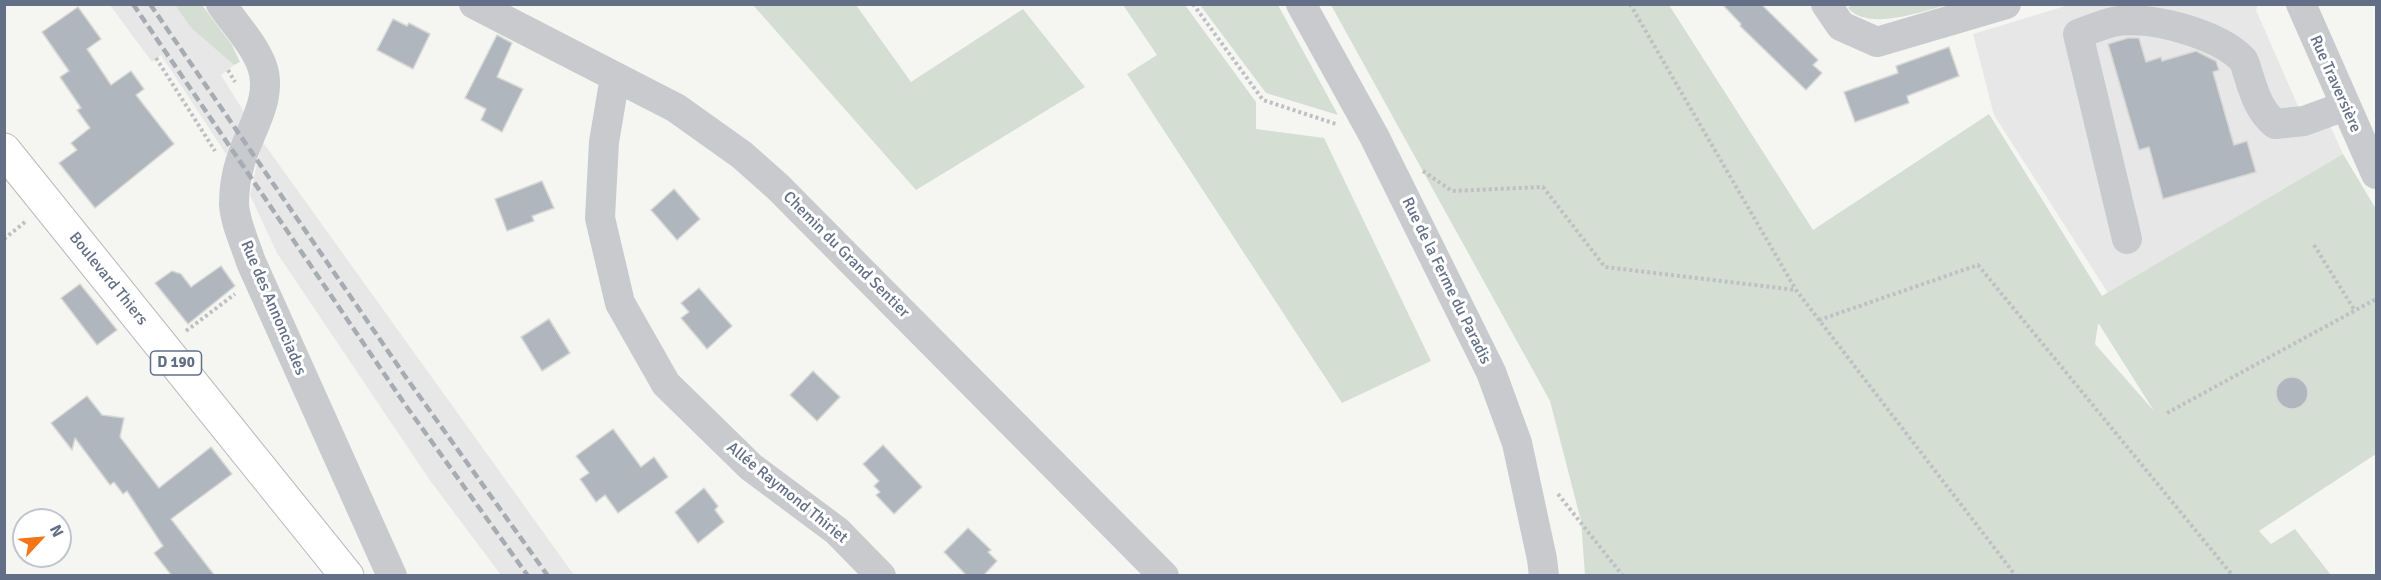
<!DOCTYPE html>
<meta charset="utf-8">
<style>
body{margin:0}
#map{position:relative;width:2381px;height:580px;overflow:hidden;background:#f5f6f2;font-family:Signika,sans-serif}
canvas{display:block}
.frame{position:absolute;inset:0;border:6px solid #626f86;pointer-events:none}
.north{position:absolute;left:12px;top:508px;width:60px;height:60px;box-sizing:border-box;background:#fff;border:2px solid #c0c5cf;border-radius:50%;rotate:64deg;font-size:16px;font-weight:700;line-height:24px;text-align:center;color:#626f86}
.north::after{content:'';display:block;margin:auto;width:21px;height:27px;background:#f27517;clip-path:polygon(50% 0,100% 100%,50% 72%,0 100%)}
</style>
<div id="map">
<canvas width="2381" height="580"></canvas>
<div class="frame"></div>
<div class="north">N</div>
</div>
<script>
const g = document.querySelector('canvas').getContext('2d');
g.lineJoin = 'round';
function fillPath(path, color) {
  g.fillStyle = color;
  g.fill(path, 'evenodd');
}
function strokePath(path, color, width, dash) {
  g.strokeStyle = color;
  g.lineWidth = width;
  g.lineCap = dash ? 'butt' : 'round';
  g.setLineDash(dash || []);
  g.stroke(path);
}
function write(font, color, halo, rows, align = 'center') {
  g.font = font + ' Signika,sans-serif';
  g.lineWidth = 6;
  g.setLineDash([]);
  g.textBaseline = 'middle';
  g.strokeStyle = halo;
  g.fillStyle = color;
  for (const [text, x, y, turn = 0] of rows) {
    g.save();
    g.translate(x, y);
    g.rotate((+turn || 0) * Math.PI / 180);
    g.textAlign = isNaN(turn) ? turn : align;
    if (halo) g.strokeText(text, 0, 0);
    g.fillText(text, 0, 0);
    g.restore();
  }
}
fillPath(new Path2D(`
 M 110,5 L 175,5 L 191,28 L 234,65 L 221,75 L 244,112 L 226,154 L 161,55 L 152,62 Z
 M 2069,5 L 2258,5 L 2256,10 L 2308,129 L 2328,121 L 2343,154 L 2108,293 L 1994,115 L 1973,34 Z
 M 262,141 L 574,575 L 501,575 L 429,479 L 277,253 L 250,195 Z`), '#e6e7e6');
fillPath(new Path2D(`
 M 1853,4 L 1948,4 L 1948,5 C 1921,11 1869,32 1848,8 Z
 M 175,5 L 202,5 L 232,45 L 240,62 L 234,65 L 191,28 Z
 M 753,5 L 856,5 L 911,82 L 1023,9 L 1085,87 L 916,190 Z
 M 1123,5 L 1185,5 L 1256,102 L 1256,129 L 1324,138 L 1431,361 L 1342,403 L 1127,74 L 1157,55 Z
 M 1200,5 L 1278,5 L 1338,115 L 1266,93 Z
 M 1331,5 L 1669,5 L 1813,230 L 1989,114 L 2102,296 L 2343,154 L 2376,209 L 2376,454 L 2259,531 L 2271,544 L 2295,529 L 2331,575 L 1585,575 L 1581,521 L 1550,401 ZM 2098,324 L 2099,324 L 2154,411 L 2095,344 Z`), '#d5ded3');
const building = new Path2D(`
 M 1722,4 L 1761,4 L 1818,60 L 1813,65 L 1822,73 L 1806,90 L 1740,26 L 1741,24 Z
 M 78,7 L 101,39 L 87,49 L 111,85 L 131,71 L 144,89 L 136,95 L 174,144 L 95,208 L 59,163 L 77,150 L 71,143 L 90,128 L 77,110 L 81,108 L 60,77 L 69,71 L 42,32 Z
 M 393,19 L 407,26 L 409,23 L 430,34 L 413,69 L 377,50 Z
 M 497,35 L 512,43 L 497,77 L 523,89 L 502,132 L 481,120 L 486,109 L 465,98 Z
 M 2128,38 L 2139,38 L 2146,62 L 2161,57 L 2162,61 L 2196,51 L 2216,61 L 2219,70 L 2213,72 L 2234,145 L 2247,141 L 2256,172 L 2163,199 L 2149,147 L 2139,150 L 2108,44 Z
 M 1949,47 L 1959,76 L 1907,96 L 1909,103 L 1855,122 L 1844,92 L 1898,73 L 1896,66 Z
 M 542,181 L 554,208 L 532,216 L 534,221 L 507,231 L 495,199 Z
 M 674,189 L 700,219 L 677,240 L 651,210 Z
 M 221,266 L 235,286 L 188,324 L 155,283 L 172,271 L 181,274 L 191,287 Z
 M 80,284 L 117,330 L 97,345 L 61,298 Z
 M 699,288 L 732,326 L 707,349 L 681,318 L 689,312 L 681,303 Z
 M 549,319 L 570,353 L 542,371 L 521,337 Z
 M 813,371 L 840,397 L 817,421 L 790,395 Z
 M2276 393a16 16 0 1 1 32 0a16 16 0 1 1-32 0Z
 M 87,396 L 102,415 L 124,418 L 120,437 L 159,488 L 211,447 L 232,474 L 171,519 L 215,576 L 172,576 L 154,553 L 163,546 L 127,491 L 123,494 L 114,482 L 110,485 L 75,438 L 72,450 L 51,423 Z
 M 613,429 L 641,467 L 654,457 L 668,477 L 618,513 L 605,495 L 596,502 L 580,479 L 589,473 L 576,456 Z
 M 883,445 L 922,487 L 894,514 L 876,495 L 880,492 L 874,486 L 879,481 L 863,464 Z
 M 704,488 L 718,506 L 715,510 L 724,522 L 698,543 L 675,512 Z
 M 968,528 L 991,550 L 988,552 L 997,561 L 983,576 L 967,576 L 944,552 Z`);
fillPath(building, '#b0b6bd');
strokePath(building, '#d7d8d5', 1.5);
const major = new Path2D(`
 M 4,150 L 347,576`);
strokePath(major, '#b8bbc0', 35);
strokePath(new Path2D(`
 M 1193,4 L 1263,100 L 1336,124
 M 1630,4 L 1796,290 L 2016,576
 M 156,58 L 215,151
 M 228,70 L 235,82
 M 1423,171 L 1452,191 L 1543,187 L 1605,267 L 1796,290
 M 4,239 L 25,222
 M 2314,245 L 2355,311
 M 1819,320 L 1978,265 L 2233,576
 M 186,331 L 235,294
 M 2167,413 L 2376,299
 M 1558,494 L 1623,576`), '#bec0c3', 4, [3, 3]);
strokePath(new Path2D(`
 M 221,4 C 234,23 254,44 262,66 C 274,99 248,132 240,163 C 236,176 234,191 234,204 C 235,223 245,243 251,262 L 392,576
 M 474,4 L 676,108 L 742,155 L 778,187 L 1164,576
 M 1301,4 L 1374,136 L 1491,372 L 1517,443 L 1542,559 L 1544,576
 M 1826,4 L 1841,26 L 1877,42 L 2006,4
 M 2301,4 L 2376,174
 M 615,77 L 604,142 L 600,218 L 620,303 L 666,384 L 751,467 L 837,531 L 881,576
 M 2127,239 L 2078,34 C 2089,30 2101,25 2113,22 C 2147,14 2219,34 2243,60 C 2246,64 2247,72 2249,77 C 2255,96 2260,111 2275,124 L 2304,121 L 2345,106`), '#c8cace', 30);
strokePath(major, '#fff', 33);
strokePath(new Path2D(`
 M 133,4 L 404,403 L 528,576
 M 150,4 L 405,376 L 548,576`), '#a7abb2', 4.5, [9, 4.5]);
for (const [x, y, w] of [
 [176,363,51]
]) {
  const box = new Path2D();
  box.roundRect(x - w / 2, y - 12, w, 24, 4.5);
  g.fillStyle = '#fff';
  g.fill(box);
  strokePath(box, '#626f86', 1.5);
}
write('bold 15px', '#626f86', null, [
 ["D 190",176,363]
]);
write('16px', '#626f86', '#fff', [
 ["Rue Traversière",2335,84,66],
 ["Chemin du Grand Sentier",846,255,45],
 ["Boulevard Thiers",108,279,51],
 ["Rue de la Ferme du Paradis",1446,281,64],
 ["Rue des Annonciades",273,308,67],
 ["Allée Raymond Thiriet",787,493,39]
]);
</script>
